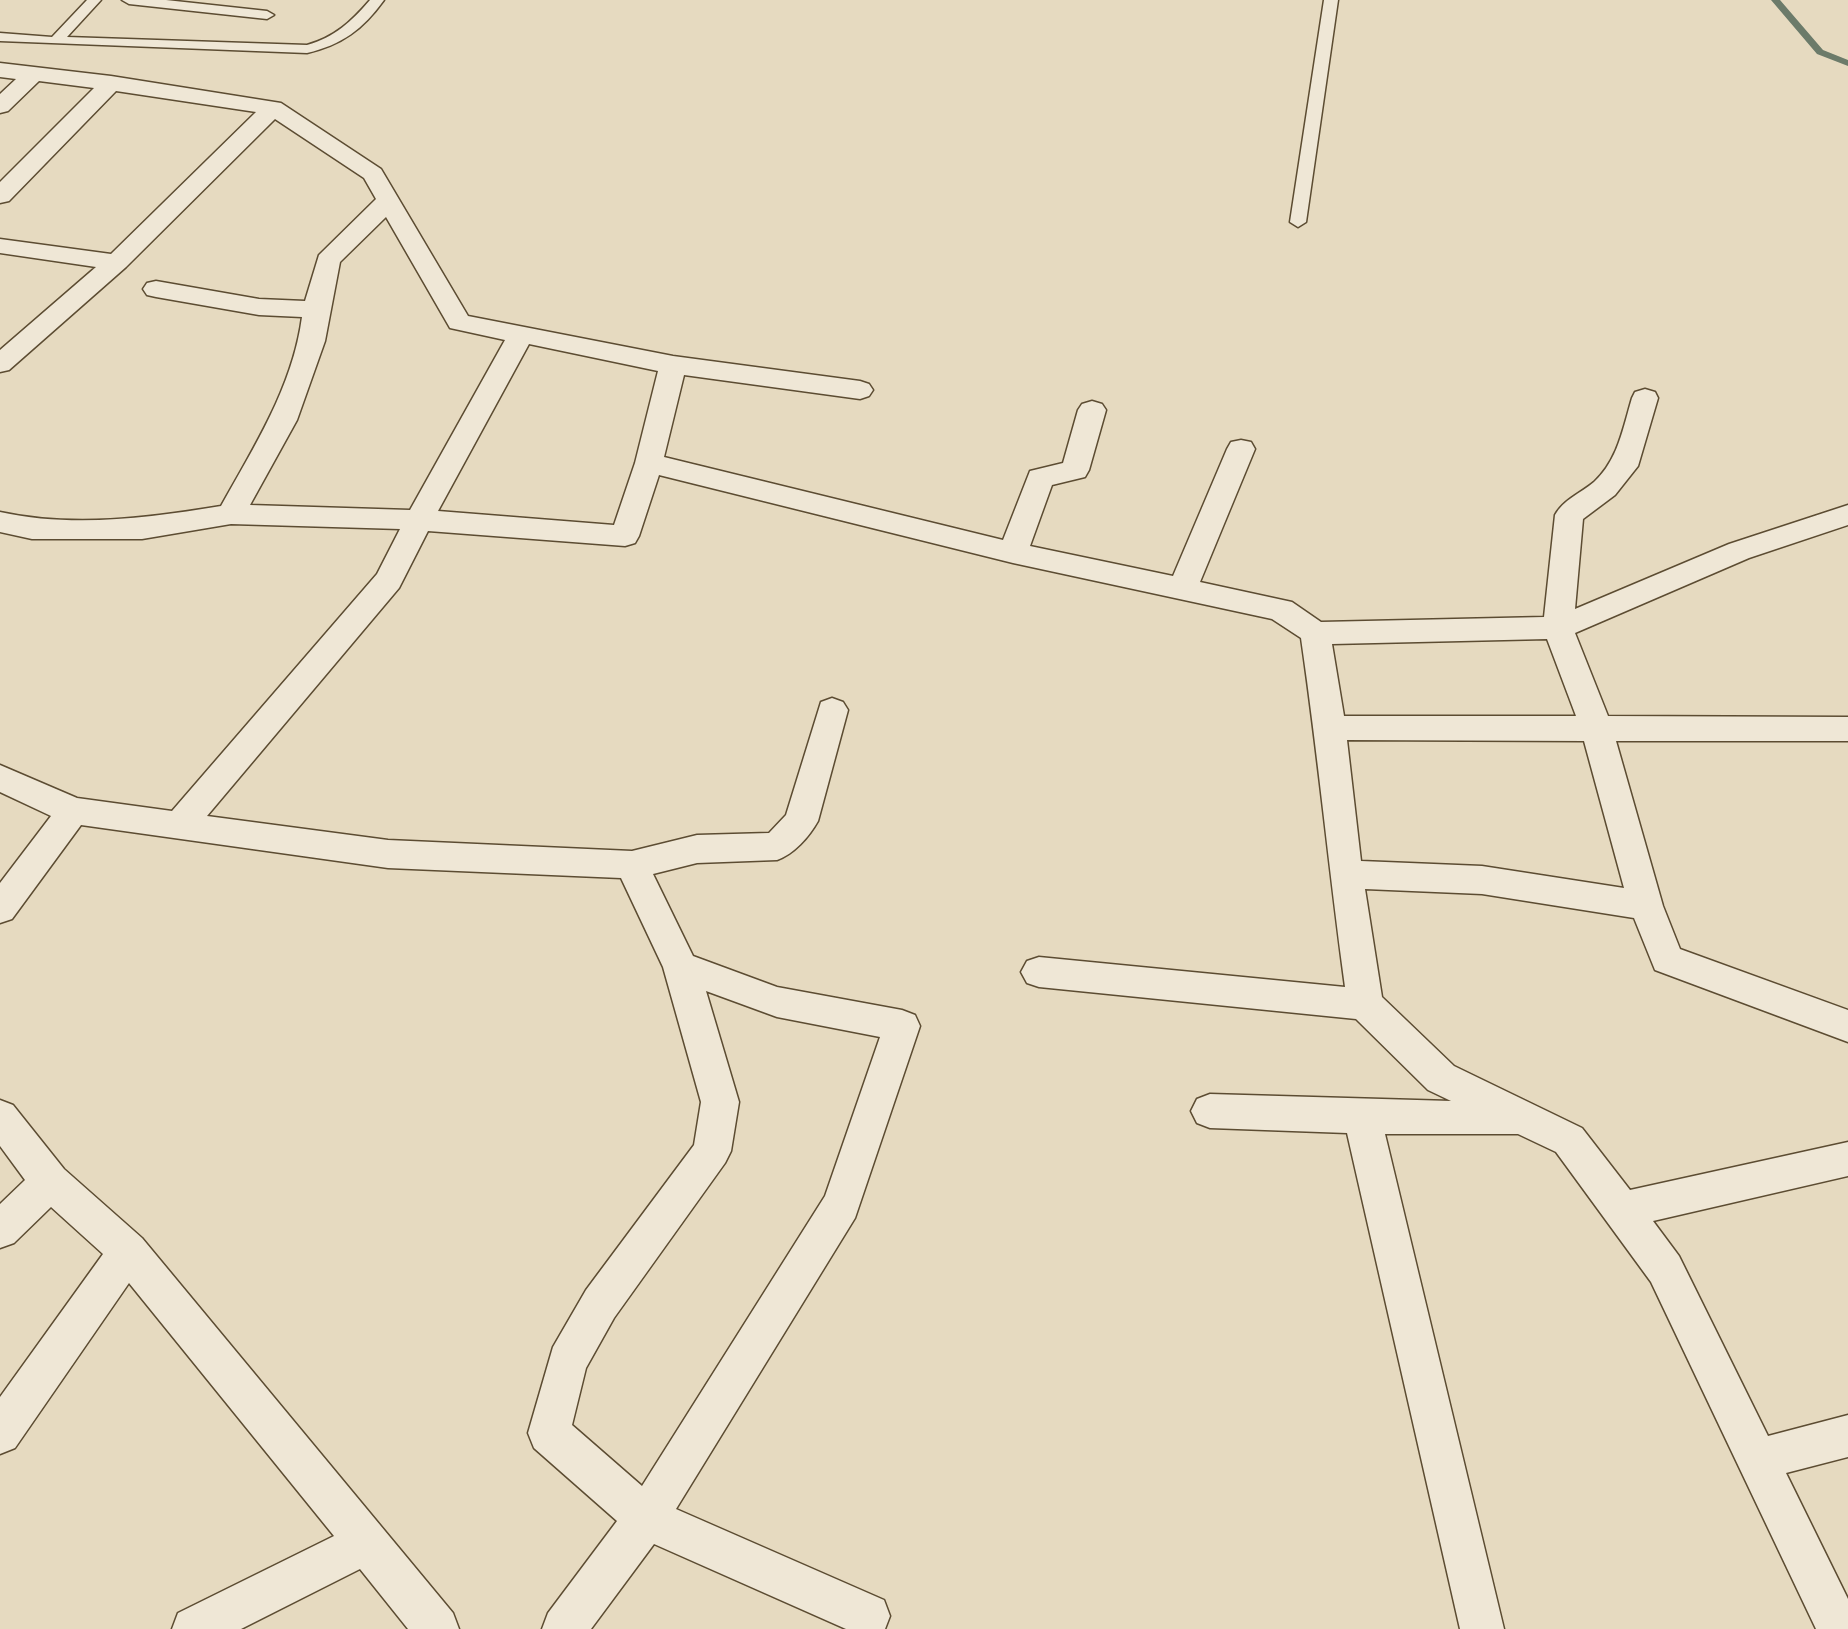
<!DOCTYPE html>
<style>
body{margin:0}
canvas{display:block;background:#e6dac0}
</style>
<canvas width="1848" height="1629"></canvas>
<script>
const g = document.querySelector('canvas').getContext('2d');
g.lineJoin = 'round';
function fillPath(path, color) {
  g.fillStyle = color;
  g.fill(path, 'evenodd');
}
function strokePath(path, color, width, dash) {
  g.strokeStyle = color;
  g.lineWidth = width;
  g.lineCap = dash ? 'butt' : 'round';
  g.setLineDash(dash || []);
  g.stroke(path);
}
fillPath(new Path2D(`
 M 1771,0 L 1780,0 L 1823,50 L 1848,60 L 1848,66 L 1817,54 Z`), '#6c7b6a');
const service = new Path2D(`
 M 87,0 L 101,0 L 67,37 L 307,45 C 335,37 351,22 370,0 L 384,0 C 363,29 342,45 307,53 L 0,41 L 0,33 L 52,37 Z
 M 122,0 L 166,0 L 267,11 L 274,15 L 267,19 L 129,4 Z
 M 1324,0 L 1338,0 L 1306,222 L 1298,227 L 1290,222 Z`);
const minor = new Path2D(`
 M 0,63 L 111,76 L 281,103 L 381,169 L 468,316 L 673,356 L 860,381 L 869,384 L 873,390 L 869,396 L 860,399 L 684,375 L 664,457 L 1003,540 L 1030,471 L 1063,463 L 1078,410 L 1082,404 L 1092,401 L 1102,404 L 1106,410 L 1089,470 L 1085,477 L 1052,485 L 1030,546 L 1173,576 L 1227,449 L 1231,442 L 1241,440 L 1251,442 L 1255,449 L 1200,582 L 1292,602 L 1321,622 L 1544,617 L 1555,515 C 1563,500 1581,493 1594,482 C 1618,460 1623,428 1632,398 L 1635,392 L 1645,389 L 1655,392 L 1658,398 L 1638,466 L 1615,495 L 1583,519 L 1575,609 L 1729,544 L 1848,505 L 1848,525 L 1749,558 L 1575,633 L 1608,716 L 1848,717 L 1848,741 L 1616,741 L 1663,906 L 1680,949 L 1848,1010 L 1848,1042 L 1655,970 L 1634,918 L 1482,894 L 1365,889 L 1382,997 L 1454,1066 L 1582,1128 L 1630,1190 L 1848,1142 L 1848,1176 L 1653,1221 L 1679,1256 L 1768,1436 L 1848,1415 L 1848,1457 L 1786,1473 L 1848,1599 L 1848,1629 L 1816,1629 L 1651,1282 L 1556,1152 L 1518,1134 L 1385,1134 L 1504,1629 L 1460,1629 L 1347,1133 L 1210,1128 L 1197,1123 L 1191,1111 L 1197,1099 L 1210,1094 L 1451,1101 L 1428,1090 L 1356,1019 L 1039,987 L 1027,983 L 1021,972 L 1027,961 L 1039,957 L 1345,987 C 1329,871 1318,754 1301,638 L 1272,619 L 1013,563 L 659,475 L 639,536 L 635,543 L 625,546 L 428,531 L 399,588 L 207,816 L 388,840 L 632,851 L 697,835 L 769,833 L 786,815 L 821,702 L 832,698 L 843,702 L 848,710 L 818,821 C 809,837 794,854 777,860 L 697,863 L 653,874 L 693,956 L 777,987 L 902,1010 L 915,1015 L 920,1026 L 855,1218 L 676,1509 L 884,1600 L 890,1616 L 885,1629 L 846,1629 L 654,1544 L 591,1629 L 542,1629 L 548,1613 L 617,1521 L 534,1448 L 528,1433 L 553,1347 L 586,1290 L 694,1145 L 701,1102 L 663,967 L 621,878 L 388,868 L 81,825 L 12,919 L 0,923 L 0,883 L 51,816 L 0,792 L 0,765 L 77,798 L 172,811 L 377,574 L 400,529 L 231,524 L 142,539 L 32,539 L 0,532 L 0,512 C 73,528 148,518 221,506 C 254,447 293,386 302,317 L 259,315 L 156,297 L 147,295 L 143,289 L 147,283 L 156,281 L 259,299 L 305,301 L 319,255 L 376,199 L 364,178 L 275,119 L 126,267 L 9,370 L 0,372 L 0,350 L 96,267 L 0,253 L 0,239 L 111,254 L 256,112 L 116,91 L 9,201 L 0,203 L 0,182 L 94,88 L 39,81 L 8,111 L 0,113 L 0,94 L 16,79 L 0,77 ZM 386,217 L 450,328 L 505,340 L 410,510 L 250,505 L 297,420 L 325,341 L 340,262 ZM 529,344 L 658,371 L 635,463 L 614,525 L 438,511 ZM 1547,639 L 1576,716 L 1344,716 L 1332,644 ZM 1347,740 L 1584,741 L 1624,888 L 1482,866 L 1361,861 ZM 706,991 L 777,1017 L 880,1037 L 825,1196 L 642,1486 L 572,1425 L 586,1368 L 614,1318 L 725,1163 L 731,1151 L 739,1102 Z
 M 0,1100 L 13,1105 L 64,1169 L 142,1238 L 453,1613 L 459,1629 L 408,1629 L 360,1569 L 241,1629 L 172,1629 L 178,1613 L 334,1536 L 129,1283 L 15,1448 L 0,1454 L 0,1397 L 103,1254 L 51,1207 L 14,1243 L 0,1248 L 0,1204 L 25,1180 L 0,1146 Z`);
strokePath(service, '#5c4c32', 3);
strokePath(minor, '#5c4c32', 3);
fillPath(service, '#efe7d6');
fillPath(minor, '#efe7d6');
</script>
